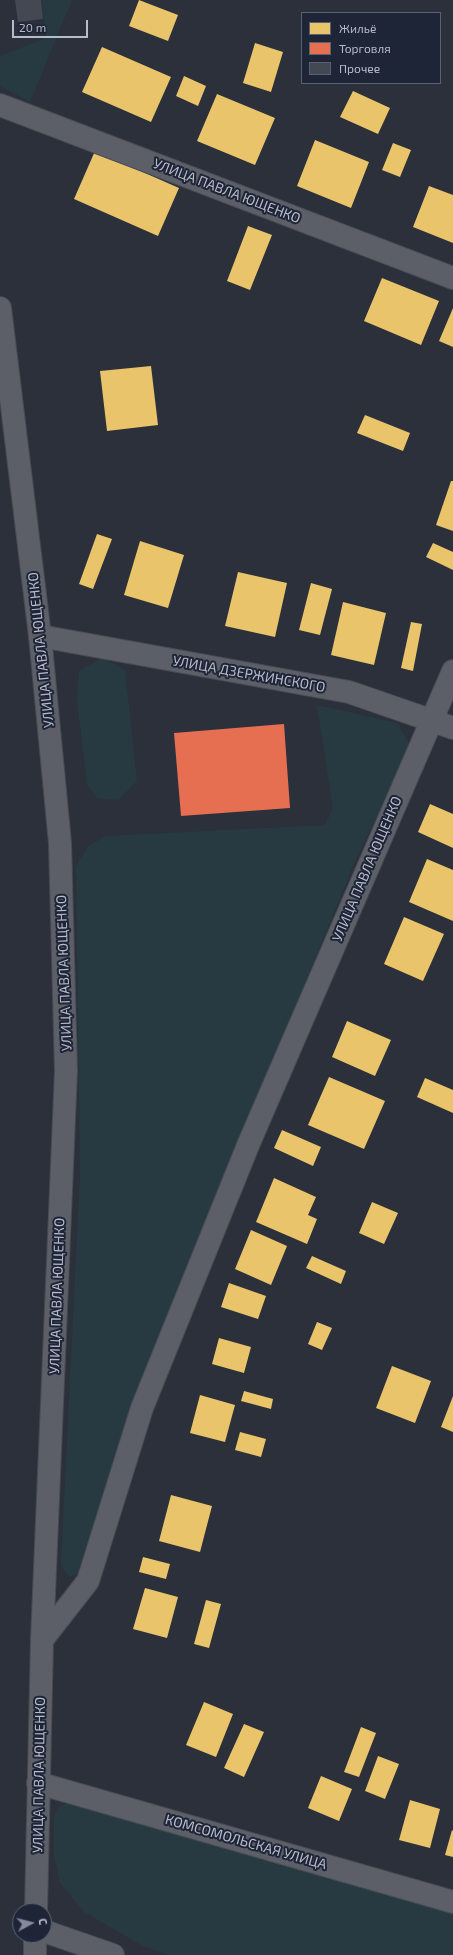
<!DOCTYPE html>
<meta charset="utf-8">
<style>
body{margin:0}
#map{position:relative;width:453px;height:1955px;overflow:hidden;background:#2b303b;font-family:"Exo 2",sans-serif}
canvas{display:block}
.legend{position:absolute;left:301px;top:12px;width:140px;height:72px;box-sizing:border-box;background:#1e2536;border:1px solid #5b6172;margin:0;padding:5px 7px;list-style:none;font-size:12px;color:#b6bccb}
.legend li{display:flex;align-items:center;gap:8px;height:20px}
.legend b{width:20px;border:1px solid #5b6172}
.north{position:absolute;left:12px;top:1903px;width:40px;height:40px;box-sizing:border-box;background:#1e2536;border:1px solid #5b6172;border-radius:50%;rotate:83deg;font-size:11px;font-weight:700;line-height:16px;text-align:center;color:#b6bccb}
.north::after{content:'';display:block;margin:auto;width:14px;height:18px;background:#858b99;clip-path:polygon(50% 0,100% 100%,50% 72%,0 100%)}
.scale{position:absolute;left:12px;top:20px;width:76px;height:18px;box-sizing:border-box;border:2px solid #b6bccb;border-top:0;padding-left:5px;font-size:12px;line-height:14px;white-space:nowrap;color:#b6bccb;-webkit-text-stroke:3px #1e2536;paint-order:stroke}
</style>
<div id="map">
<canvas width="453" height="1955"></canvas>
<ul class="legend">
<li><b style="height:11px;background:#e9c46a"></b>Жильё</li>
<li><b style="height:11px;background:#e76f51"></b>Торговля</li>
<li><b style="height:11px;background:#444852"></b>Прочее</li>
</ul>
<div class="north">С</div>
<div class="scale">20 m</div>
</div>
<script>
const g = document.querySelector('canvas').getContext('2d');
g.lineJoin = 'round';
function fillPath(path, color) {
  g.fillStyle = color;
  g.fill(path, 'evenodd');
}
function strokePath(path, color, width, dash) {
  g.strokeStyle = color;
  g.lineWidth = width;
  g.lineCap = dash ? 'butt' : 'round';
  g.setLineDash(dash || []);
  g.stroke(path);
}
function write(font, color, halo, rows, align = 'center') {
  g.font = font + ' "Exo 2",sans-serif';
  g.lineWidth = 4;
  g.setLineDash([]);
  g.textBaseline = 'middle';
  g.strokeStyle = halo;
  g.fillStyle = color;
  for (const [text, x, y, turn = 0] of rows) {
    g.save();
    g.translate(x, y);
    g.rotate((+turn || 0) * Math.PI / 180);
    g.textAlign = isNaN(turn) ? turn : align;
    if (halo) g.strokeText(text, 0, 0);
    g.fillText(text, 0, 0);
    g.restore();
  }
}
fillPath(new Path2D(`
 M 42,0 L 72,0 L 30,102 L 0,86 L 0,56 L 46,38 Z
 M 102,658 L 125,670 L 137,781 L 118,800 L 97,798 L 87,784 L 77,700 L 79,671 Z
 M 317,705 L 398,723 L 410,746 L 354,864 L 139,1386 L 78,1574 L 68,1577 L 61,1564 L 80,1175 L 76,867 L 88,846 L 106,836 L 325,825 L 333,808 Z
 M 71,1802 L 453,1908 L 453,1955 L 169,1955 L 143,1946 L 84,1912 L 60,1883 L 54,1855 L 54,1817 L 58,1807 Z`), '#283a41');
fillPath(new Path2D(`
 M 139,0 L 178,15 L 168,41 L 129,26 Z
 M 255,43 L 283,52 L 271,92 L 243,83 Z
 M 102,47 L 171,77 L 151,122 L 82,92 Z
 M 184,76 L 206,86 L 198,106 L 176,96 Z
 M 353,91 L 390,108 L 378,134 L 340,117 Z
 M 217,94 L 275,118 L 255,165 L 197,141 Z
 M 315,140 L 369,162 L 351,208 L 297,186 Z
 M 393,143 L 411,150 L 400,177 L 382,170 Z
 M 95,151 L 179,188 L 158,236 L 74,199 Z
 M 429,186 L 453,195 L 453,243 L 413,227 Z
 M 248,226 L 272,235 L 250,290 L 227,281 Z
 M 382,278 L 439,301 L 421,345 L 364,321 Z
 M 453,308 L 453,347 L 439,341 Z
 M 151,366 L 158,425 L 107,431 L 100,371 Z
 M 365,415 L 410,433 L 403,451 L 357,433 Z
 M 451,481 L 453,481 L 453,531 L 436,525 Z
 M 97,534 L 112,539 L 93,589 L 79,584 Z
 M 140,541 L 184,555 L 168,608 L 124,595 Z
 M 433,543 L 453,552 L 453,570 L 426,557 Z
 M 238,572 L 287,583 L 275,637 L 225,626 Z
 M 311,583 L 332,589 L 320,635 L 299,630 Z
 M 343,602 L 386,613 L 374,665 L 331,655 Z
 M 411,622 L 422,624 L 413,671 L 401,668 Z
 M 430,804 L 453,814 L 453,848 L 418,832 Z
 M 427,859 L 453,870 L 453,921 L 409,902 Z
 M 404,917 L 444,934 L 423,981 L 384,964 Z
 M 347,1021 L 391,1040 L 375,1076 L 332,1057 Z
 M 329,1077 L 385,1101 L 364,1149 L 308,1125 Z
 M 425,1078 L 453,1090 L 453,1113 L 417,1097 Z
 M 282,1130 L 321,1147 L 313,1166 L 274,1148 Z
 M 274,1178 L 316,1197 L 308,1215 L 317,1219 L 307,1244 L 256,1222 Z
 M 372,1202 L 398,1213 L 384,1244 L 359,1233 Z
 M 251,1230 L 287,1246 L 271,1285 L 235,1269 Z
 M 312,1256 L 346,1271 L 341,1284 L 306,1268 Z
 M 229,1283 L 266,1296 L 258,1319 L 221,1307 Z
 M 317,1322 L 332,1328 L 322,1350 L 308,1344 Z
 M 219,1338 L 251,1347 L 244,1373 L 212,1364 Z
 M 392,1366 L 431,1381 L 415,1423 L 376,1408 Z
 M 244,1391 L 273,1399 L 271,1409 L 241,1401 Z
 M 200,1395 L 235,1405 L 225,1442 L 190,1433 Z
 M 453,1396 L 453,1432 L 441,1427 Z
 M 240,1432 L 266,1439 L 261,1457 L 235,1450 Z
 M 171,1495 L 212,1506 L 200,1552 L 159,1541 Z
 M 143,1557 L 170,1564 L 166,1579 L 139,1572 Z
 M 145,1588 L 178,1597 L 167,1638 L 133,1629 Z
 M 206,1600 L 221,1604 L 209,1648 L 194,1644 Z
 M 204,1702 L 233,1714 L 216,1757 L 186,1745 Z
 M 244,1724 L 264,1732 L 244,1777 L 224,1768 Z
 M 361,1727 L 376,1733 L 359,1777 L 344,1772 Z
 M 378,1756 L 399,1764 L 385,1799 L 365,1791 Z
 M 321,1776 L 352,1789 L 339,1821 L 308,1808 Z
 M 410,1800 L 440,1809 L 430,1848 L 399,1840 Z
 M 452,1830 L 453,1831 L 453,1857 L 445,1855 Z`), '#e9c46a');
fillPath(new Path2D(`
 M 284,724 L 290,808 L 181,816 L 174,733 Z`), '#e76f51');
fillPath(new Path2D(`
 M 15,0 L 41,0 L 43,19 L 18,22 Z`), '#444852');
const minor = new Path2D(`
 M 0,105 L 453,278
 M 40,636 L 349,692 L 453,728
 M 42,1640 L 88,1581 L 142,1408 L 249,1143 L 453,671
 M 38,1783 L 453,1902`);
const tertiary = new Path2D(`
 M 0,308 L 40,636 L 60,843 L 66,1071 L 42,1640 L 36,1911
 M 44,1931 L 113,1955
 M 35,1955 L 35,1935`);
strokePath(minor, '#474b53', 24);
strokePath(tertiary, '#474b53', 24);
strokePath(minor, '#5c5f68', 22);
strokePath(tertiary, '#5c5f68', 22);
write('14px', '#b6bccb', '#1e2536', [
 ["УЛИЦА ПАВЛА ЮЩЕНКО",227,191,21],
 ["УЛИЦА ПАВЛА ЮЩЕНКО",41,650,-96],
 ["УЛИЦА ДЗЕРЖИНСКОГО",249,674,10],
 ["УЛИЦА ПАВЛА ЮЩЕНКО",367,869,-67],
 ["УЛИЦА ПАВЛА ЮЩЕНКО",64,973,-92],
 ["УЛИЦА ПАВЛА ЮЩЕНКО",57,1296,-88],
 ["УЛИЦА ПАВЛА ЮЩЕНКО",39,1775,-89],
 ["КОМСОМОЛЬСКАЯ УЛИЦА",246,1842,16]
]);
</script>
